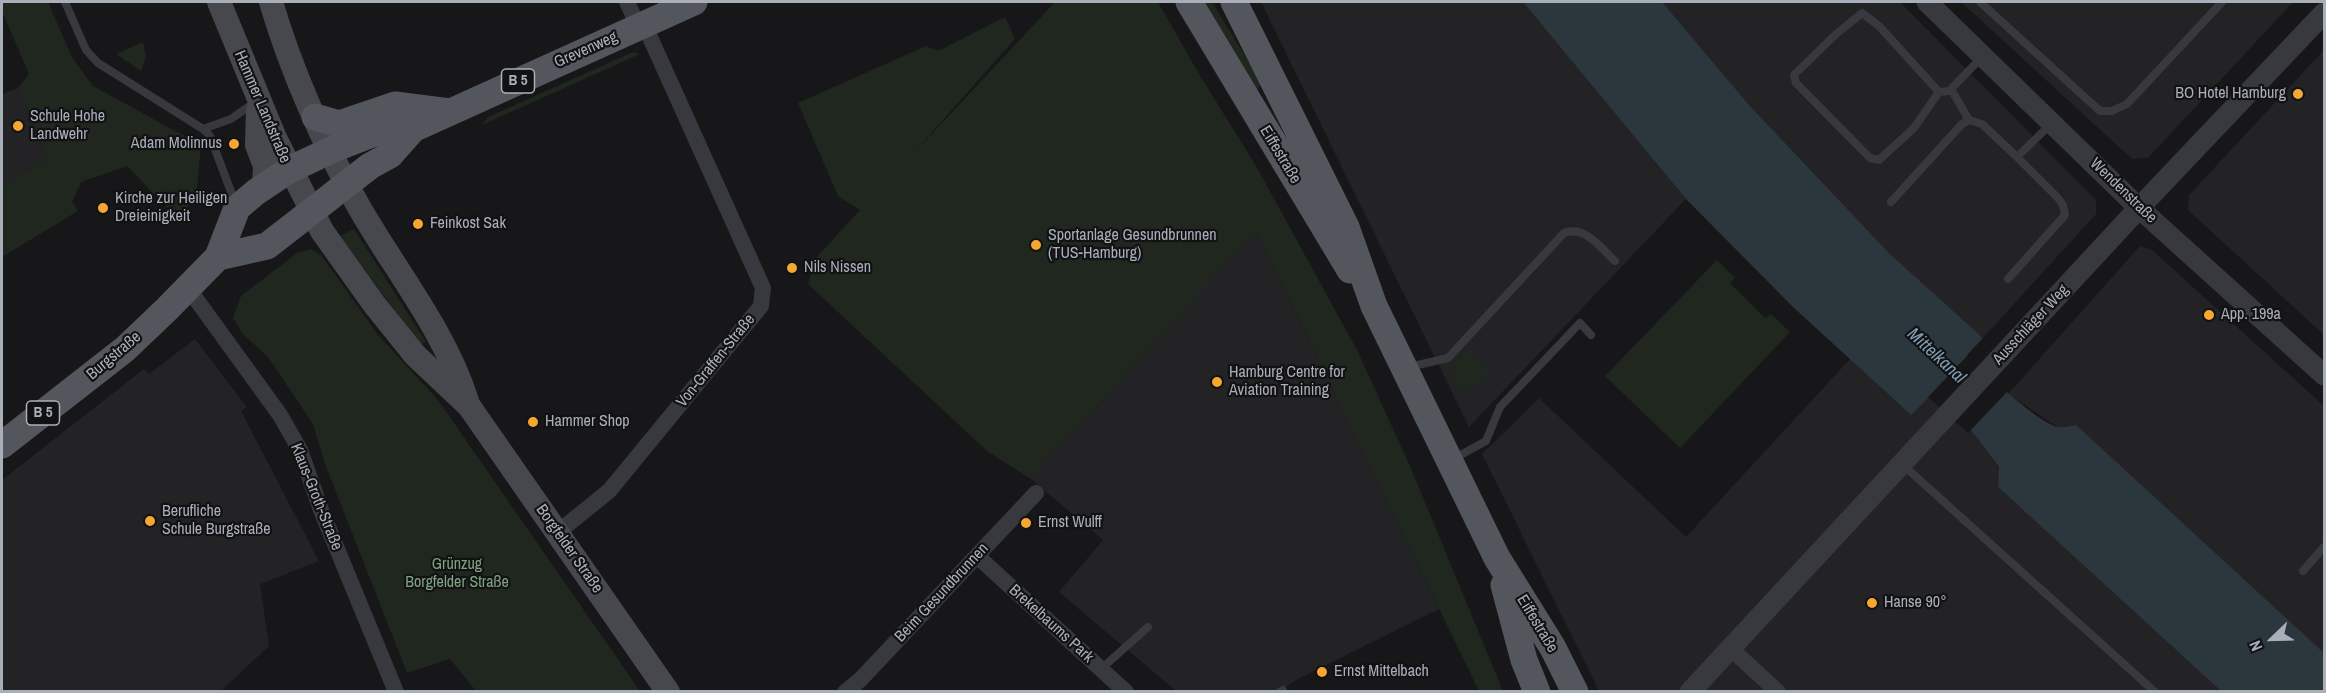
<!DOCTYPE html>
<meta charset="utf-8">
<style>
body{margin:0}
#map{position:relative;width:2326px;height:693px;overflow:hidden;background:#171719;font-family:"Archivo Narrow",sans-serif}
canvas{display:block}
.frame{position:absolute;inset:0;border:3px solid #a9afb9;pointer-events:none}
.north{position:absolute;left:2242px;top:609px;width:60px;height:60px;-webkit-text-stroke:4px #121214;paint-order:stroke;rotate:247deg;font-size:16px;font-weight:700;line-height:24px;text-align:center;color:#a9afb9}
.north::after{content:'';display:block;margin:auto;width:21px;height:27px;background:#a9afb9;clip-path:polygon(50% 0,100% 100%,50% 72%,0 100%)}
</style>
<div id="map">
<canvas width="2326" height="693"></canvas>
<div class="frame"></div>
<div class="north">N</div>
</div>
<script>
const g = document.querySelector('canvas').getContext('2d');
g.lineJoin = 'round';
function fillPath(path, color) {
  g.fillStyle = color;
  g.fill(path, 'evenodd');
}
function strokePath(path, color, width, dash) {
  g.strokeStyle = color;
  g.lineWidth = width;
  g.lineCap = dash ? 'butt' : 'round';
  g.setLineDash(dash || []);
  g.stroke(path);
}
function write(font, color, halo, rows, align = 'center') {
  g.font = font + ' "Archivo Narrow",sans-serif';
  g.lineWidth = 4.5;
  g.setLineDash([]);
  g.textBaseline = 'middle';
  g.strokeStyle = halo;
  g.fillStyle = color;
  for (const [text, x, y, turn = 0] of rows) {
    g.save();
    g.translate(x, y);
    g.rotate((+turn || 0) * Math.PI / 180);
    g.textAlign = isNaN(turn) ? turn : align;
    if (halo) g.strokeText(text, 0, 0);
    g.fillText(text, 0, 0);
    g.restore();
  }
}
fillPath(new Path2D(`
 M 1261,2 L 1523,2 L 1686,199 L 1469,427 Z
 M 1662,2 L 1900,2 L 2096,200 L 2096,214 L 1983,338 L 1889,253 L 1750,106 Z
 M 1961,2 L 2293,2 L 2148,158 L 2132,159 Z
 M 2324,50 L 2324,335 L 2188,210 L 2189,195 Z
 M 18,88 L 47,158 L 2,187 L 2,94 Z
 M 1256,232 L 1439,609 L 1296,680 L 1280,691 L 1176,691 L 1059,592 L 1103,540 L 1031,479 Z
 M 2140,246 L 2152,250 L 2324,406 L 2324,653 L 2059,428 L 2008,394 Z
 M 195,339 L 247,407 L 241,411 L 319,561 L 260,584 L 269,646 L 221,691 L 2,691 L 2,480 L 144,369 L 149,374 Z
 M 1850,359 L 1903,408 L 1930,395 L 1974,434 L 1999,468 L 1998,487 L 2221,691 L 1599,691 L 1482,454 L 1539,398 L 1686,537 Z`), '#232326');
fillPath(new Path2D(`
 M 2,2 L 48,2 L 72,57 L 93,86 L 201,145 L 196,199 L 176,217 L 127,166 L 81,182 L 72,202 L 78,211 L 2,257 L 2,187 L 47,158 L 18,88 L 29,74 L 2,11 Z
 M 1055,2 L 1158,2 L 1199,74 L 1255,164 L 1357,350 L 1410,466 L 1503,691 L 1479,691 L 1256,232 L 1031,479 L 987,451 L 808,284 L 815,259 L 860,210 L 838,196 L 798,103 L 926,46 L 938,51 L 1005,17 L 1015,39 L 911,156 Z
 M 1201,2 L 1212,2 L 1261,82 L 1258,89 L 1254,90 Z
 M 143,42 L 146,56 L 141,71 L 116,54 Z
 M 633,52 L 640,54 L 482,125 L 488,117 Z
 M 354,229 L 426,342 L 420,345 L 340,236 Z
 M 311,249 L 322,256 L 378,335 L 438,400 L 640,691 L 476,691 L 450,659 L 407,673 L 325,464 L 313,424 L 268,357 L 243,334 L 233,318 L 241,296 L 297,253 Z
 M 1717,260 L 1735,278 L 1730,283 L 1765,318 L 1771,314 L 1790,332 L 1680,448 L 1605,376 Z
 M 1466,350 L 1490,372 L 1478,384 L 1462,394 L 1449,368 Z`), '#1f271f');
fillPath(new Path2D(`
 M 1523,2 L 1662,2 L 1750,106 L 1889,253 L 1983,338 L 1967,355 C 1985,372 2036,422 2058,427 C 2063,428 2071,426 2076,425 L 2324,653 L 2324,691 L 2221,691 L 1998,487 L 1999,467 L 1974,434 L 1931,395 L 1911,415 L 1793,307 L 1686,199 Z`), '#2c373d');
fillPath(new Path2D(`
 M 1969,354 L 2008,391 L 1968,433 L 1928,397 Z`), '#171719');
strokePath(new Path2D(`
 M 65,2 L 86,50 L 98,63 L 203,129 L 210,136 L 236,205
 M 1980,2 L 2100,111 L 2112,111 L 2127,104 L 2222,2
 M 1951,89 L 1969,120
 M 1939,92 L 1914,128 L 1879,160 L 1870,158 L 1796,83 L 1794,75 L 1835,35 L 1862,13 L 1879,26 L 1939,92 L 1949,91 L 1983,56
 M 203,129 L 231,119 L 255,102
 M 1891,202 L 1962,124 L 1969,120 L 1982,124 L 2017,157 L 2052,123
 M 2008,279 L 2065,215 L 2063,205 L 2058,198 L 2017,157
 M 1409,367 L 1448,358 L 1564,233 C 1585,225 1601,248 1615,261
 M 1453,459 L 1486,441 L 1500,407 L 1580,323 L 1591,335
 M 1903,465 L 2155,692
 M 2303,571 L 2324,547
 M 1101,669 L 1148,627
 M 1279,692 L 1283,690`), '#38393e', 8);
strokePath(new Path2D(`
 M 627,2 L 638,26
 M 188,288 L 280,415 L 300,450 L 321,510 L 396,692
 M 557,533 L 609,491 L 761,306 L 763,288 L 644,24
 M 977,556 L 1126,692
 M 1730,648 L 1778,692
 M 845,692 L 860,680 L 1036,493`), '#38393e', 16);
strokePath(new Path2D(`
 M 1927,2 L 2139,208 L 2324,375
 M 1690,692 L 2139,208 L 2324,13`), '#38393e', 21);
strokePath(new Path2D(`
 M 219,2 L 275,138 L 322,231 L 374,304 L 415,355 L 469,406 L 668,692
 M 271,2 C 291,70 324,145 359,207 C 395,270 445,331 467,401
 M 258,109 L 257,145 L 265,166 L 264,186`), '#46484e', 24);
strokePath(new Path2D(`
 M 1189,2 L 1350,270
 M 1234,2 L 1346,227 L 1374,306 L 1497,558 L 1553,648 L 1575,692
 M 315,117 L 339,124 L 395,105 L 450,112
 M 218,257 L 267,246 L 370,166 L 390,155 L 413,129
 M 2,445 L 125,349 L 167,309 L 218,257 L 237,208 L 256,192 L 289,170 L 331,150 L 380,131 L 413,129 L 694,2
 M 1504,585 L 1524,660 L 1537,692`), '#54565d', 27);
for (const [x, y, r, color] of [
 [2298,94,6,"#f6a732"],
 [18,126,6,"#f6a732"],
 [234,144,6,"#f6a732"],
 [103,208,6,"#f6a732"],
 [418,224,6,"#f6a732"],
 [1036,245,6,"#f6a732"],
 [792,268,6,"#f6a732"],
 [2209,315,6,"#f6a732"],
 [1217,382,6,"#f6a732"],
 [533,422,6,"#f6a732"],
 [150,521,6,"#f6a732"],
 [1026,523,6,"#f6a732"],
 [1872,603,6,"#f6a732"],
 [1322,672,6,"#f6a732"]
]) {
  const dot = new Path2D();
  dot.arc(x, y, r, 0, 2 * Math.PI);
  g.fillStyle = color;
  g.fill(dot);
  strokePath(dot, '#121214', 2);
}
for (const [x, y, w] of [
 [518,81,33],
 [43,413,33]
]) {
  const box = new Path2D();
  box.roundRect(x - w / 2, y - 12, w, 24, 4.5);
  g.fillStyle = '#121214';
  g.fill(box);
  strokePath(box, '#a9afb9', 1.5);
}
write('bold 15px', '#a9afb9', null, [
 ["B 5",518,81],
 ["B 5",43,413]
]);
write('16px', '#a9afb9', '#121214', [
 ["Grevenweg",586,50,-24],
 ["Hammer Landstraße",262,107,67],
 ["Eiffestraße",1280,155,59],
 ["Wendenstraße",2123,191,44],
 ["Ausschläger Weg",2031,325,-47],
 ["Burgstraße",114,356,-40],
 ["Von-Graffen-Straße",716,361,-51],
 ["Klaus-Groth-Straße",316,497,68],
 ["Borgfelder Straße",569,549,55],
 ["Beim Gesundbrunnen",942,593,-47],
 ["Brekelbaums Park",1051,624,42],
 ["Eiffestraße",1537,624,59]
]);
write('16px', '#a9afb9', '#121214', [
 ["BO Hotel Hamburg",2286,94,"right"],
 ["Schule Hohe",30,117],
 ["Landwehr",30,135],
 ["Adam Molinnus",222,144,"right"],
 ["Kirche zur Heiligen",115,199],
 ["Dreieinigkeit",115,217],
 ["Feinkost Sak",430,224],
 ["Sportanlage Gesundbrunnen",1048,236],
 ["(TUS-Hamburg)",1048,254],
 ["Nils Nissen",804,268],
 ["App. 199a",2221,315],
 ["Hamburg Centre for",1229,373],
 ["Aviation Training",1229,391],
 ["Hammer Shop",545,422],
 ["Berufliche",162,512],
 ["Schule Burgstraße",162,530],
 ["Ernst Wulff",1038,523],
 ["Hanse 90°",1884,603],
 ["Ernst Mittelbach",1334,672]
], 'left');
write('16px', '#7fa47f', '#121214', [
 ["Grünzug",457,565],
 ["Borgfelder Straße",457,583]
]);
write('italic 18px', '#7f9fb5', '#121214', [
 ["Mittelkanal",1936,356,43]
]);
</script>
